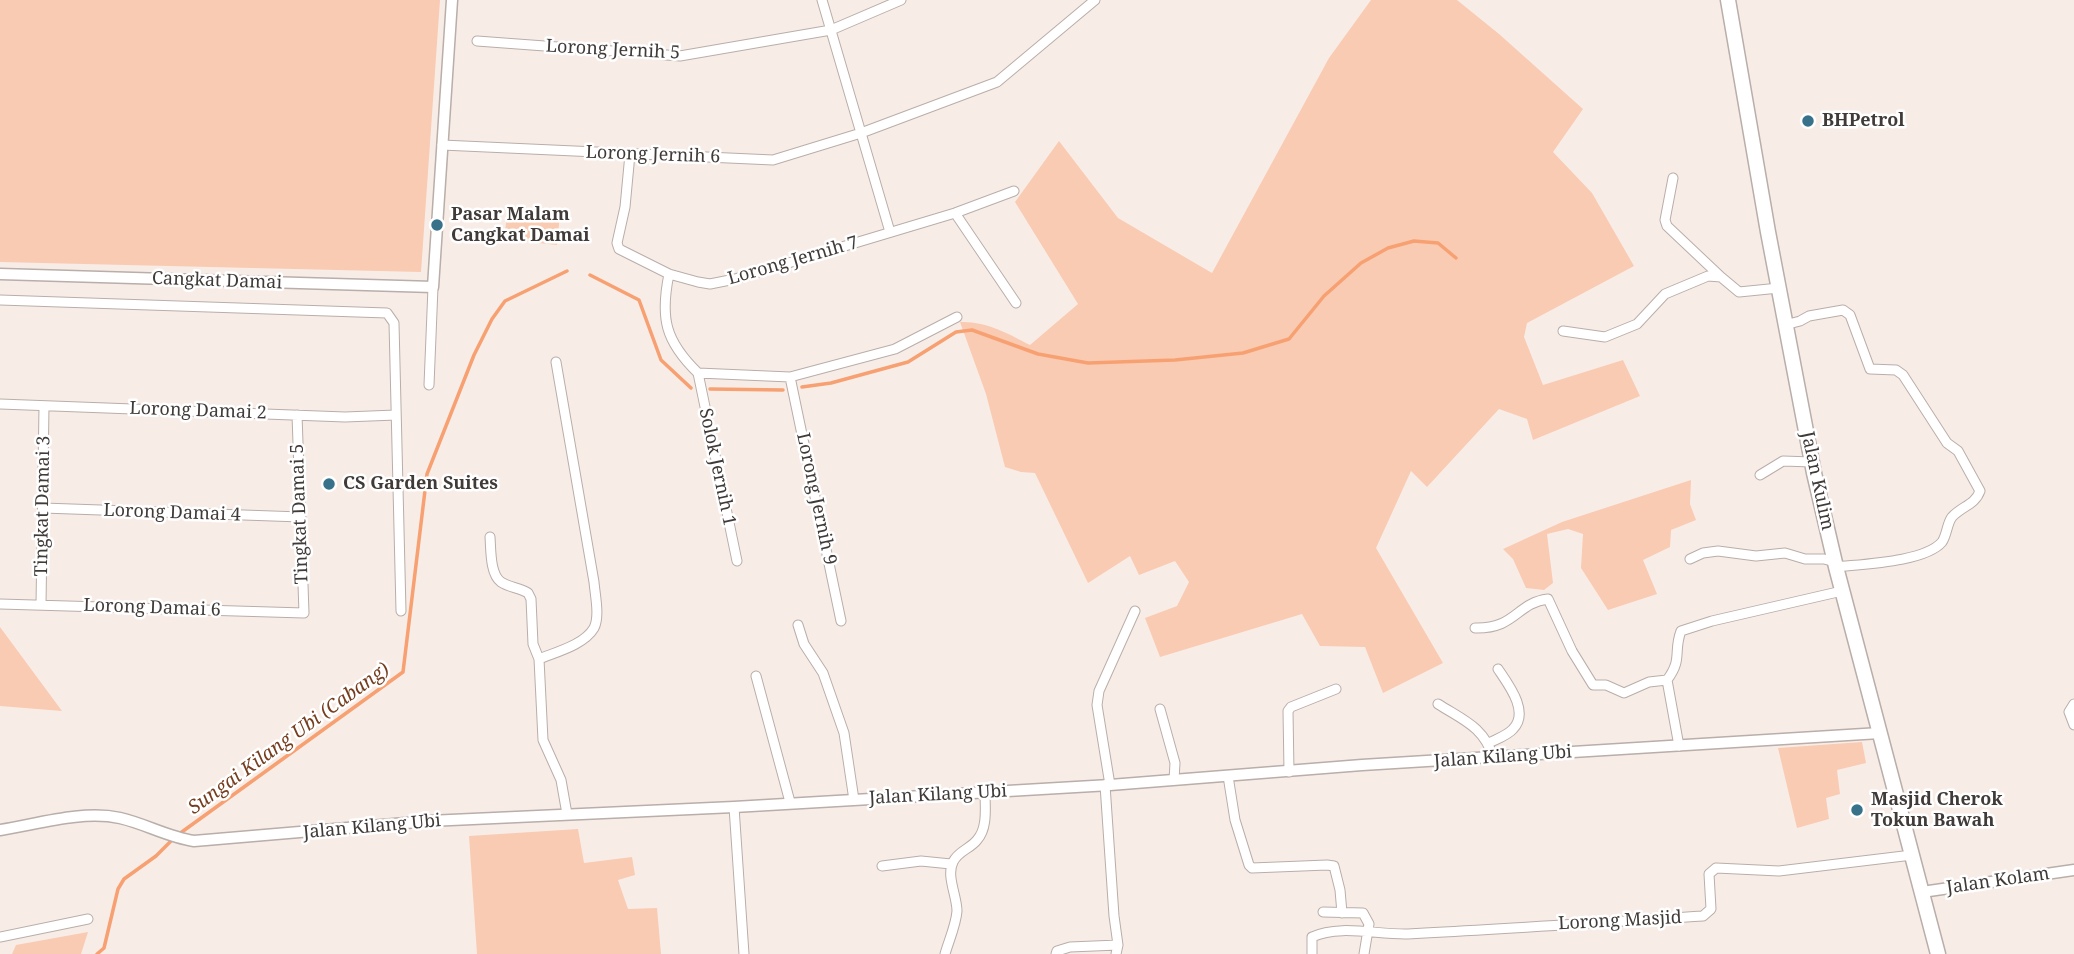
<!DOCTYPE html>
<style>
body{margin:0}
canvas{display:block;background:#f8ece6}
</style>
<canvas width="2074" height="954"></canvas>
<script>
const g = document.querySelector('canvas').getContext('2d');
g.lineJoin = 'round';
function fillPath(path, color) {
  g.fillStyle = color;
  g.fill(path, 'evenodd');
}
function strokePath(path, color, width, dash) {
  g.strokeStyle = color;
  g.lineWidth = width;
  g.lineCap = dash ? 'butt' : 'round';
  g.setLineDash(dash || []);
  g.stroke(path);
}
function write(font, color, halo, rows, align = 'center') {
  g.font = font + ' "Noto Serif",serif';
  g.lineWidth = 5;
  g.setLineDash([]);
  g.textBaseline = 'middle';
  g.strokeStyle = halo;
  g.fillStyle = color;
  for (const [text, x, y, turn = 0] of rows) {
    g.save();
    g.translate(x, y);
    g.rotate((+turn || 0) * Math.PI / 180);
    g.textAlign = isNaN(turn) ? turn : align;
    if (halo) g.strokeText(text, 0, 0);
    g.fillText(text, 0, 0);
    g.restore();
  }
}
fillPath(new Path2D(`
 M 0,0 L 440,0 L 421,272 L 0,262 Z
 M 1371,0 L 1457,0 L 1499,34 L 1583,109 L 1553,152 L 1592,193 L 1634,266 L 1527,323 L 1524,337 L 1543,385 L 1623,360 L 1640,396 L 1533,440 L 1527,419 L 1499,409 L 1427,487 L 1411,471 L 1376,548 L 1443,663 L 1383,693 L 1365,647 L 1320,646 L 1302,614 L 1160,657 L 1145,618 L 1177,606 L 1189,582 L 1175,561 L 1139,575 L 1130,556 L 1088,583 L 1035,473 L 1021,472 L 1005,467 L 986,394 L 960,322 C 986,321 1007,333 1030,345 L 1078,304 L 1015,202 L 1059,141 L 1118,218 L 1212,273 L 1329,58 Z
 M 508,208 L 560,214 L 557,245 L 504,239 Z
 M 1691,480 L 1690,504 L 1696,520 L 1671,530 L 1670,547 L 1643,560 L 1657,594 L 1608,610 L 1581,568 L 1583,534 L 1568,529 L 1547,534 L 1553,583 L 1544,590 L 1526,588 L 1513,559 L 1503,549 L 1562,522 Z
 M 0,627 L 62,711 L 0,706 Z
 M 1862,742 L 1866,763 L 1837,770 L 1840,794 L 1826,798 L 1829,819 L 1797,828 L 1778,748 Z
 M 578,829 L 584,863 L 632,857 L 635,875 L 618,880 L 628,909 L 657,908 L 661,954 L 477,954 L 469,836 Z
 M 88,932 L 81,954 L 12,954 L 16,945 Z`), '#facbb3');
strokePath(new Path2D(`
 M 590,275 L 639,300 L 661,360 L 691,388
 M 802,387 L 831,383 L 908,362 L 956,332 L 972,330 L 1038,354 L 1088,363 L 1175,360 L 1243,353 L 1289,339 L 1324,296 L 1361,263 L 1388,248 L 1414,241 L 1438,243 L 1456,258
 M 710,389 L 783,390
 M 179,834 L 403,672 L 427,474 L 474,355 L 492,319 L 505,301 L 567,271
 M 97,954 L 104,948 L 118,889 L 124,879 L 156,856 L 173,839`), '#f7a173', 3.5);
const minor = new Path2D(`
 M 822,0 L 890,232
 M 477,41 L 680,56 L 831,30 L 901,0
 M 442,145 L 773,160 L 861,133 L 997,82 L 1095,0
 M 630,154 L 625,207 L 617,243 L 619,249 L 669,274 L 698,282 L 710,284 L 735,279 L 955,213 L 1014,191
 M 1673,178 L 1665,220 L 1667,226 L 1721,277
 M 955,213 L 1016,303
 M 669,274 C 660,318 665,341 698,373 L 790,377 L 895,349 L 957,317
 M 0,300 L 387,313 L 394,323 L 401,611
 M 1785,325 L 1800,321 L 1809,316 L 1843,310 L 1850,315 L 1870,369 L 1896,370 L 1903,375 L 1947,443 L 1958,451 L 1980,491 C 1975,505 1962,506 1952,517 C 1947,523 1947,535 1942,542 C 1925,562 1862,564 1836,567
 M 1563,331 L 1605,337 L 1637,324 L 1665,294 L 1708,276 L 1721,277 L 1739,292 L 1779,288
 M 556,362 L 594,582 C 595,595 600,616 594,628 C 584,645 556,652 539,659 L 543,740 L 561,780 L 567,814
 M 698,373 L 737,561
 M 790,377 L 841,621
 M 429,385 L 433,287
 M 0,404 L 345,417 L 396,415
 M 1760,475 L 1783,461 L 1812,462
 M 43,508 L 301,517
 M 490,537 C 491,550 490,574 501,582 C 508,587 520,588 528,593 L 531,599 L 533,644 L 539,659
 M 1690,559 L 1703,553 L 1718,551 L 1756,556 L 1785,553 L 1805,559 L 1824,559 L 1835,562
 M 0,604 L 304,613 L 297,415
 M 41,605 L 44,406
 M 798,625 L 804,644 L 823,673 L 844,733 L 854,800
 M 1475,628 C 1516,629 1516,603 1548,599 L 1572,651 L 1593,685 L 1606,685 L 1624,693 L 1649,682 L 1667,680
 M 756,676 L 790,802
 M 1438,704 C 1463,720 1484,727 1493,757
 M 2074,704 L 2069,712 L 2074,725
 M 1160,709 L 1175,763 L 1174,780
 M 1489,743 C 1497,739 1508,735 1513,729 C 1530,712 1508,684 1498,669
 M 1679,746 L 1667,680 C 1683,659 1673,652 1681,631 L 1712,621 L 1842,591
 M 1289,772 L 1288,711 L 1291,707 L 1336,689
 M 1228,776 L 1235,820 L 1249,865 L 1252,868 L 1327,865 L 1334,866 L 1340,890 L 1342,913
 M 1105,785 L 1114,916 L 1118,945 L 1116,954
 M 1110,785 L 1097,705 L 1099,691 L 1135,611
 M 734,807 L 744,954
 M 882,866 L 921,861 L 951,864
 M 1323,912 L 1363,913 L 1369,924 L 1364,954
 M 0,937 L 88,919
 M 945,954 C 949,940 956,925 957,911 C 957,896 946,876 953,862 C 958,851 970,849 977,840 C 988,828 985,807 985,792
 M 1056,954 L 1057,951 L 1070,947 L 1118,945
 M 1312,954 L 1312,937 C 1340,924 1377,935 1408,934 C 1506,929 1604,922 1703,916 L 1711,909 L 1709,874 L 1716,868 L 1779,871 L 1912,855`);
const tertiary = new Path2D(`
 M 0,274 L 433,287 L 452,0
 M 0,830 C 38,824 82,810 120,818 C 146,824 168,837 194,841 L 429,821 L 734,807 L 1110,785 L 1362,765 L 1880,733
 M 1922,892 L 2074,870`);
const primary = new Path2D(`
 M 1728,0 L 1768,232 L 1814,473 L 1836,567 L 1938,954`);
strokePath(minor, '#b9aea9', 11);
strokePath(tertiary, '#b9aea9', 13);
strokePath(primary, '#b9aea9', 17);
strokePath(minor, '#fff', 9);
strokePath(tertiary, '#fff', 10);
strokePath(primary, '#fff', 14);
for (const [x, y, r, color] of [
 [1808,121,7,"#37718a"],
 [437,225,7,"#37718a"],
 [329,484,7,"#37718a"],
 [1857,810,7,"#37718a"]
]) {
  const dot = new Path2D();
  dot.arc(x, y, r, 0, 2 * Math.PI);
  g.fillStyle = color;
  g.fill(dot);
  strokePath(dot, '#fff', 2.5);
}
write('18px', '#403b39', '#fff', [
 ["Lorong Jernih 5",613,50,3],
 ["Lorong Jernih 6",653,155,2],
 ["Lorong Jernih 7",793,261,-16],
 ["Cangkat Damai",217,281,2],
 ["Lorong Damai 2",198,411,2],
 ["Solok Jernih 1",717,467,78],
 ["Jalan Kulim",1817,481,78],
 ["Lorong Jernih 9",816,499,78],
 ["Tingkat Damai 3",43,506,-89],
 ["Lorong Damai 4",172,513,2],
 ["Tingkat Damai 5",300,514,-92],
 ["Lorong Damai 6",152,608,2],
 ["Jalan Kilang Ubi",1503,757,-4],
 ["Jalan Kilang Ubi",938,795,-3],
 ["Jalan Kilang Ubi",372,827,-5],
 ["Jalan Kolam",1998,881,-8],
 ["Lorong Masjid",1620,921,-3]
]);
write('bold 18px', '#403b39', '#fff', [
 ["BHPetrol",1822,121],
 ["Pasar Malam",451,215],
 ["Cangkat Damai",451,236],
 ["CS Garden Suites",343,484],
 ["Masjid Cherok",1871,800],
 ["Tokun Bawah",1871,821]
], 'left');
write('italic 19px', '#763e1e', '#fff', [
 ["Sungai Kilang Ubi (Cabang)",289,739,-36]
]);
</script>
